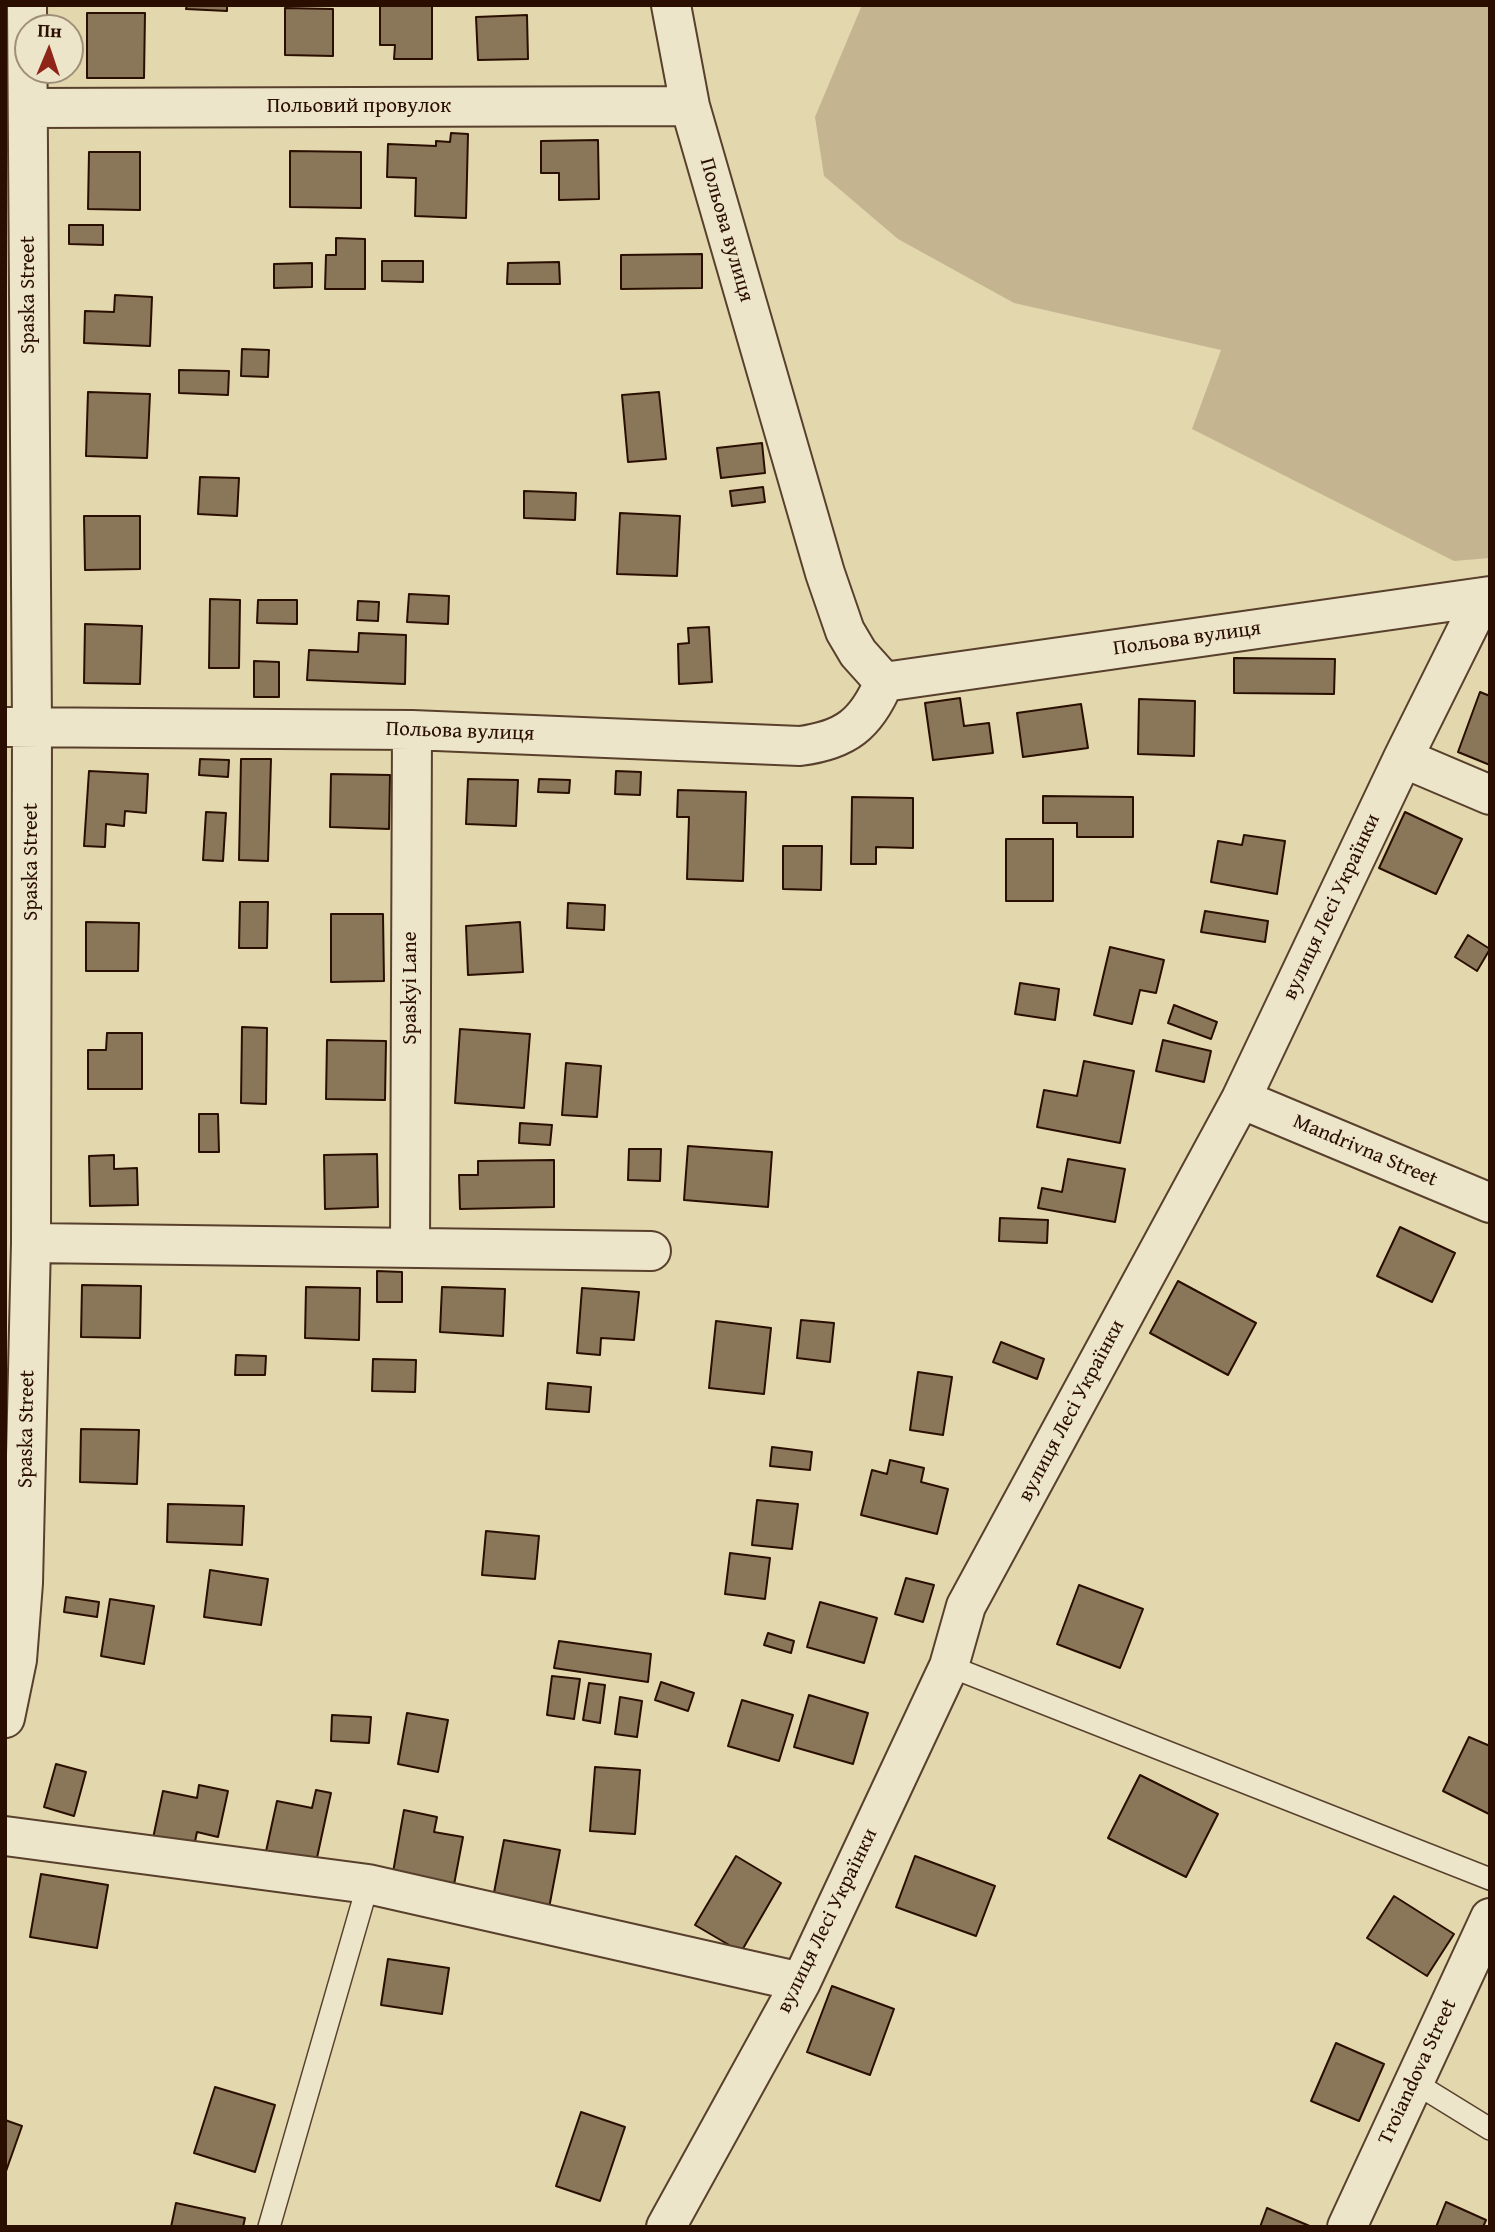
<!DOCTYPE html>
<meta charset="utf-8">
<style>
body{margin:0}
#map{position:relative;width:1495px;height:2232px;overflow:hidden;background:#e3d7ae;font-family:"Gentium Book Plus",serif}
canvas{display:block}
.frame{position:absolute;inset:0;border:7px solid #2a0e00;pointer-events:none}
.north{position:absolute;left:14px;top:14px;width:70px;height:70px;box-sizing:border-box;background:#ede5ca;border:2px solid #9f8f79;border-radius:50%;rotate:2deg;font-size:19px;font-weight:700;line-height:28px;text-align:center;color:#2a0e00}
.north::after{content:'';display:block;margin:auto;width:24px;height:32px;background:#8f2418;clip-path:polygon(50% 0,100% 100%,50% 72%,0 100%)}
</style>
<div id="map">
<canvas width="1495" height="2232"></canvas>
<div class="frame"></div>
<div class="north">Пн</div>
</div>
<script>
const g = document.querySelector('canvas').getContext('2d');
g.lineJoin = 'round';
function fillPath(path, color) {
  g.fillStyle = color;
  g.fill(path, 'evenodd');
}
function strokePath(path, color, width, dash) {
  g.strokeStyle = color;
  g.lineWidth = width;
  g.lineCap = dash ? 'butt' : 'round';
  g.setLineDash(dash || []);
  g.stroke(path);
}
function write(font, color, halo, rows, align = 'center') {
  g.font = font + ' "Gentium Book Plus",serif';
  g.lineWidth = 5;
  g.setLineDash([]);
  g.textBaseline = 'middle';
  g.strokeStyle = halo;
  g.fillStyle = color;
  for (const [text, x, y, turn = 0] of rows) {
    g.save();
    g.translate(x, y);
    g.rotate((+turn || 0) * Math.PI / 180);
    g.textAlign = isNaN(turn) ? turn : align;
    if (halo) g.strokeText(text, 0, 0);
    g.fillText(text, 0, 0);
    g.restore();
  }
}
fillPath(new Path2D(`
 M 862,5 L 1490,5 L 1490,558 L 1454,561 L 1192,429 L 1221,350 L 1014,303 L 898,239 L 824,176 L 815,117 Z`), '#c4b590');
const building = new Path2D(`
 M 187,5 L 227,5 L 227,11 L 186,9 Z
 M 380,5 L 432,5 L 432,59 L 394,59 L 395,45 L 380,45 Z
 M 285,8 L 333,9 L 333,56 L 285,55 Z
 M 87,13 L 145,13 L 144,78 L 87,78 Z
 M 527,15 L 528,59 L 478,60 L 476,17 Z
 M 451,133 L 468,134 L 466,218 L 415,216 L 416,178 L 387,177 L 388,144 L 436,146 L 436,141 L 450,142 Z
 M 598,140 L 599,199 L 559,200 L 559,173 L 541,173 L 541,141 Z
 M 290,151 L 361,152 L 361,208 L 290,207 Z
 M 89,152 L 140,152 L 140,210 L 88,209 Z
 M 69,225 L 103,225 L 103,245 L 69,244 Z
 M 336,238 L 365,239 L 365,289 L 325,289 L 326,255 L 336,255 Z
 M 702,254 L 702,288 L 621,289 L 621,255 Z
 M 382,261 L 423,261 L 423,282 L 382,281 Z
 M 559,262 L 560,284 L 507,284 L 508,263 Z
 M 312,263 L 312,287 L 274,288 L 274,264 Z
 M 115,295 L 152,297 L 150,346 L 84,343 L 85,311 L 114,312 Z
 M 242,349 L 269,350 L 268,377 L 241,376 Z
 M 179,370 L 229,371 L 228,395 L 179,393 Z
 M 88,392 L 150,394 L 147,458 L 86,456 Z
 M 659,392 L 666,459 L 628,462 L 622,395 Z
 M 762,443 L 765,473 L 721,478 L 717,448 Z
 M 200,477 L 239,478 L 237,516 L 198,514 Z
 M 763,487 L 765,502 L 732,506 L 730,491 Z
 M 524,491 L 576,493 L 575,520 L 524,518 Z
 M 620,513 L 680,516 L 677,576 L 617,574 Z
 M 84,516 L 140,516 L 140,569 L 85,570 Z
 M 409,594 L 449,596 L 448,624 L 407,622 Z
 M 210,599 L 240,600 L 239,668 L 209,668 Z
 M 258,600 L 297,600 L 297,624 L 257,623 Z
 M 358,601 L 379,602 L 378,621 L 357,620 Z
 M 85,624 L 142,626 L 140,684 L 84,683 Z
 M 709,627 L 712,682 L 679,684 L 678,644 L 689,643 L 688,628 Z
 M 359,633 L 406,635 L 405,684 L 307,680 L 309,650 L 358,652 Z
 M 1234,658 L 1335,659 L 1334,694 L 1234,693 Z
 M 254,661 L 279,662 L 279,697 L 254,697 Z
 M 1480,692 L 1490,696 L 1490,765 L 1458,752 Z
 M 960,698 L 964,726 L 989,723 L 993,753 L 933,760 L 925,703 Z
 M 1139,699 L 1195,701 L 1194,756 L 1138,754 Z
 M 1081,704 L 1088,748 L 1023,757 L 1017,713 Z
 M 200,759 L 229,760 L 228,777 L 199,775 Z
 M 241,759 L 271,759 L 268,861 L 239,860 Z
 M 89,771 L 148,774 L 146,813 L 125,811 L 124,826 L 106,824 L 105,847 L 84,846 Z
 M 616,771 L 641,772 L 640,795 L 615,794 Z
 M 331,774 L 390,775 L 389,829 L 330,827 Z
 M 468,779 L 518,780 L 516,826 L 466,824 Z
 M 539,779 L 570,780 L 569,793 L 538,792 Z
 M 678,790 L 746,792 L 743,881 L 687,879 L 689,817 L 677,817 Z
 M 1043,796 L 1133,797 L 1133,837 L 1077,837 L 1077,823 L 1043,823 Z
 M 852,797 L 913,798 L 913,848 L 876,847 L 876,864 L 851,864 Z
 M 206,812 L 226,813 L 223,861 L 203,860 Z
 M 1405,812 L 1462,839 L 1436,894 L 1379,868 Z
 M 1244,835 L 1285,841 L 1277,894 L 1211,882 L 1218,841 L 1242,845 Z
 M 1006,839 L 1053,839 L 1053,901 L 1006,901 Z
 M 783,846 L 822,846 L 821,890 L 783,889 Z
 M 240,902 L 268,902 L 267,948 L 239,948 Z
 M 568,903 L 605,905 L 604,930 L 567,928 Z
 M 1205,911 L 1268,921 L 1265,942 L 1201,932 Z
 M 331,914 L 383,914 L 384,981 L 331,982 Z
 M 86,922 L 139,923 L 138,971 L 86,971 Z
 M 520,922 L 523,972 L 468,975 L 466,926 Z
 M 1468,935 L 1490,949 L 1477,971 L 1455,957 Z
 M 1110,947 L 1164,960 L 1156,993 L 1140,990 L 1132,1024 L 1094,1015 Z
 M 1020,983 L 1059,989 L 1055,1020 L 1015,1014 Z
 M 1174,1005 L 1217,1022 L 1211,1039 L 1168,1023 Z
 M 242,1027 L 267,1028 L 266,1104 L 241,1103 Z
 M 460,1029 L 530,1034 L 524,1108 L 455,1103 Z
 M 107,1033 L 142,1033 L 142,1089 L 88,1089 L 88,1050 L 106,1050 Z
 M 327,1040 L 386,1041 L 385,1100 L 326,1099 Z
 M 1163,1040 L 1211,1051 L 1204,1082 L 1156,1071 Z
 M 1084,1061 L 1134,1071 L 1120,1143 L 1037,1127 L 1044,1090 L 1077,1096 Z
 M 566,1063 L 601,1066 L 597,1117 L 562,1115 Z
 M 199,1114 L 218,1114 L 219,1152 L 199,1152 Z
 M 520,1123 L 552,1125 L 550,1145 L 519,1143 Z
 M 688,1146 L 772,1152 L 768,1207 L 684,1200 Z
 M 629,1149 L 661,1149 L 660,1181 L 628,1180 Z
 M 377,1154 L 378,1207 L 325,1209 L 324,1155 Z
 M 114,1155 L 114,1169 L 137,1168 L 138,1205 L 90,1206 L 89,1156 Z
 M 1068,1159 L 1125,1169 L 1115,1222 L 1038,1208 L 1042,1188 L 1062,1192 Z
 M 554,1160 L 554,1207 L 460,1209 L 459,1175 L 478,1175 L 478,1161 Z
 M 1000,1218 L 1048,1220 L 1047,1243 L 999,1241 Z
 M 1400,1227 L 1455,1253 L 1432,1302 L 1377,1276 Z
 M 377,1271 L 402,1272 L 402,1302 L 377,1302 Z
 M 1178,1281 L 1256,1323 L 1228,1375 L 1150,1333 Z
 M 82,1285 L 141,1286 L 140,1338 L 81,1337 Z
 M 306,1287 L 360,1288 L 359,1340 L 305,1338 Z
 M 442,1287 L 505,1289 L 503,1336 L 440,1332 Z
 M 582,1288 L 639,1292 L 634,1340 L 601,1338 L 600,1355 L 577,1353 Z
 M 801,1320 L 834,1323 L 830,1362 L 797,1358 Z
 M 716,1321 L 771,1328 L 764,1394 L 709,1388 Z
 M 1001,1342 L 1044,1359 L 1037,1379 L 993,1362 Z
 M 236,1355 L 266,1356 L 265,1375 L 235,1375 Z
 M 373,1359 L 416,1360 L 415,1392 L 372,1391 Z
 M 918,1372 L 952,1377 L 943,1435 L 910,1430 Z
 M 548,1383 L 591,1387 L 589,1412 L 546,1409 Z
 M 81,1429 L 139,1430 L 137,1484 L 80,1482 Z
 M 772,1447 L 812,1452 L 810,1470 L 770,1466 Z
 M 890,1460 L 924,1468 L 921,1482 L 948,1489 L 937,1534 L 861,1515 L 872,1470 L 887,1474 Z
 M 757,1500 L 798,1504 L 792,1549 L 752,1545 Z
 M 168,1504 L 244,1506 L 242,1545 L 167,1542 Z
 M 486,1531 L 539,1536 L 535,1579 L 482,1575 Z
 M 730,1553 L 770,1558 L 765,1599 L 725,1594 Z
 M 210,1570 L 268,1579 L 261,1625 L 204,1617 Z
 M 906,1578 L 934,1585 L 923,1622 L 895,1614 Z
 M 1079,1585 L 1143,1609 L 1120,1668 L 1057,1644 Z
 M 66,1597 L 99,1602 L 97,1617 L 64,1612 Z
 M 110,1599 L 154,1606 L 144,1664 L 101,1656 Z
 M 820,1602 L 877,1618 L 864,1663 L 807,1647 Z
 M 768,1633 L 794,1641 L 791,1653 L 764,1645 Z
 M 559,1641 L 651,1654 L 648,1682 L 554,1668 Z
 M 552,1676 L 580,1679 L 574,1719 L 547,1715 Z
 M 661,1682 L 694,1693 L 688,1711 L 655,1700 Z
 M 589,1683 L 605,1685 L 600,1723 L 583,1720 Z
 M 809,1695 L 868,1713 L 853,1764 L 794,1747 Z
 M 620,1697 L 642,1701 L 637,1737 L 615,1734 Z
 M 742,1700 L 793,1715 L 779,1761 L 728,1746 Z
 M 407,1713 L 448,1720 L 438,1772 L 398,1764 Z
 M 332,1715 L 371,1717 L 369,1743 L 331,1741 Z
 M 1469,1737 L 1490,1746 L 1489,1814 L 1443,1791 Z
 M 56,1764 L 86,1772 L 74,1816 L 44,1807 Z
 M 595,1767 L 640,1770 L 635,1834 L 590,1831 Z
 M 1140,1775 L 1218,1814 L 1186,1877 L 1108,1838 Z
 M 199,1785 L 228,1791 L 218,1837 L 197,1832 L 193,1851 L 152,1843 L 163,1791 L 197,1798 Z
 M 316,1790 L 331,1793 L 315,1867 L 265,1856 L 277,1801 L 312,1808 Z
 M 404,1810 L 437,1817 L 434,1832 L 463,1837 L 453,1890 L 392,1878 Z
 M 504,1840 L 560,1850 L 549,1908 L 493,1898 Z
 M 736,1856 L 781,1883 L 741,1952 L 695,1925 Z
 M 915,1856 L 995,1886 L 976,1936 L 896,1907 Z
 M 41,1874 L 108,1885 L 97,1948 L 30,1937 Z
 M 1394,1896 L 1454,1934 L 1427,1976 L 1367,1938 Z
 M 388,1959 L 449,1968 L 442,2014 L 381,2005 Z
 M 832,1986 L 894,2009 L 870,2075 L 807,2052 Z
 M 1336,2043 L 1384,2064 L 1359,2121 L 1311,2101 Z
 M 215,2087 L 275,2105 L 255,2172 L 194,2153 Z
 M 581,2112 L 625,2127 L 600,2201 L 556,2186 Z
 M 5,2120 L 22,2126 L 5,2174 Z
 M 1446,2202 L 1486,2220 L 1483,2227 L 1436,2227 Z
 M 176,2203 L 245,2218 L 243,2227 L 171,2227 Z
 M 1267,2208 L 1312,2227 L 1260,2227 Z`);
fillPath(building, '#8a775a');
strokePath(building, '#2a0e00', 2);
const service = new Path2D(`
 M 949,1666 L 1490,1879
 M 1412,2081 L 1490,2129
 M 269,2227 L 368,1884`);
const minor = new Path2D(`
 M 671,5 L 690,106 L 825,573 L 845,631 L 858,653 L 884,682
 M 28,108 L 690,106
 M 884,682 L 1490,596
 M 7,727 L 412,730 L 800,746 C 846,740 866,724 884,682
 M 1403,758 L 1490,795
 M 1241,1099 L 1490,1203
 M 31,1243 L 651,1251
 M 410,1247 L 412,730
 M 5,1718 L 17,1660 L 23,1583 L 31,1243 L 32,727 L 27,5
 M 5,1836 L 368,1884 L 801,1982
 M 666,2227 L 801,1982 L 949,1666 L 966,1606 L 1241,1099 L 1403,758 L 1483,597
 M 1347,2227 L 1490,1918`);
strokePath(service, '#58402c', 24);
strokePath(minor, '#58402c', 42);
strokePath(service, '#ede5ca', 21);
strokePath(minor, '#ede5ca', 38);
write('21px', '#2a0e00', '#ede5ca', [
 ["Польовий провулок",359,107],
 ["Польова вулиця",726,230,74],
 ["Spaska Street",29,295,-90],
 ["Польова вулиця",1187,639,-8],
 ["Польова вулиця",460,732,2],
 ["Spaska Street",32,862,-90],
 ["вулиця Лесі Українки",1332,907,-65],
 ["Spaskyi Lane",411,988,-90],
 ["Mandrivna Street",1365,1151,23],
 ["вулиця Лесі Українки",1072,1411,-62],
 ["Spaska Street",27,1429,-89],
 ["вулиця Лесі Українки",828,1921,-64],
 ["Troiandova Street",1418,2072,-65]
]);
</script>
